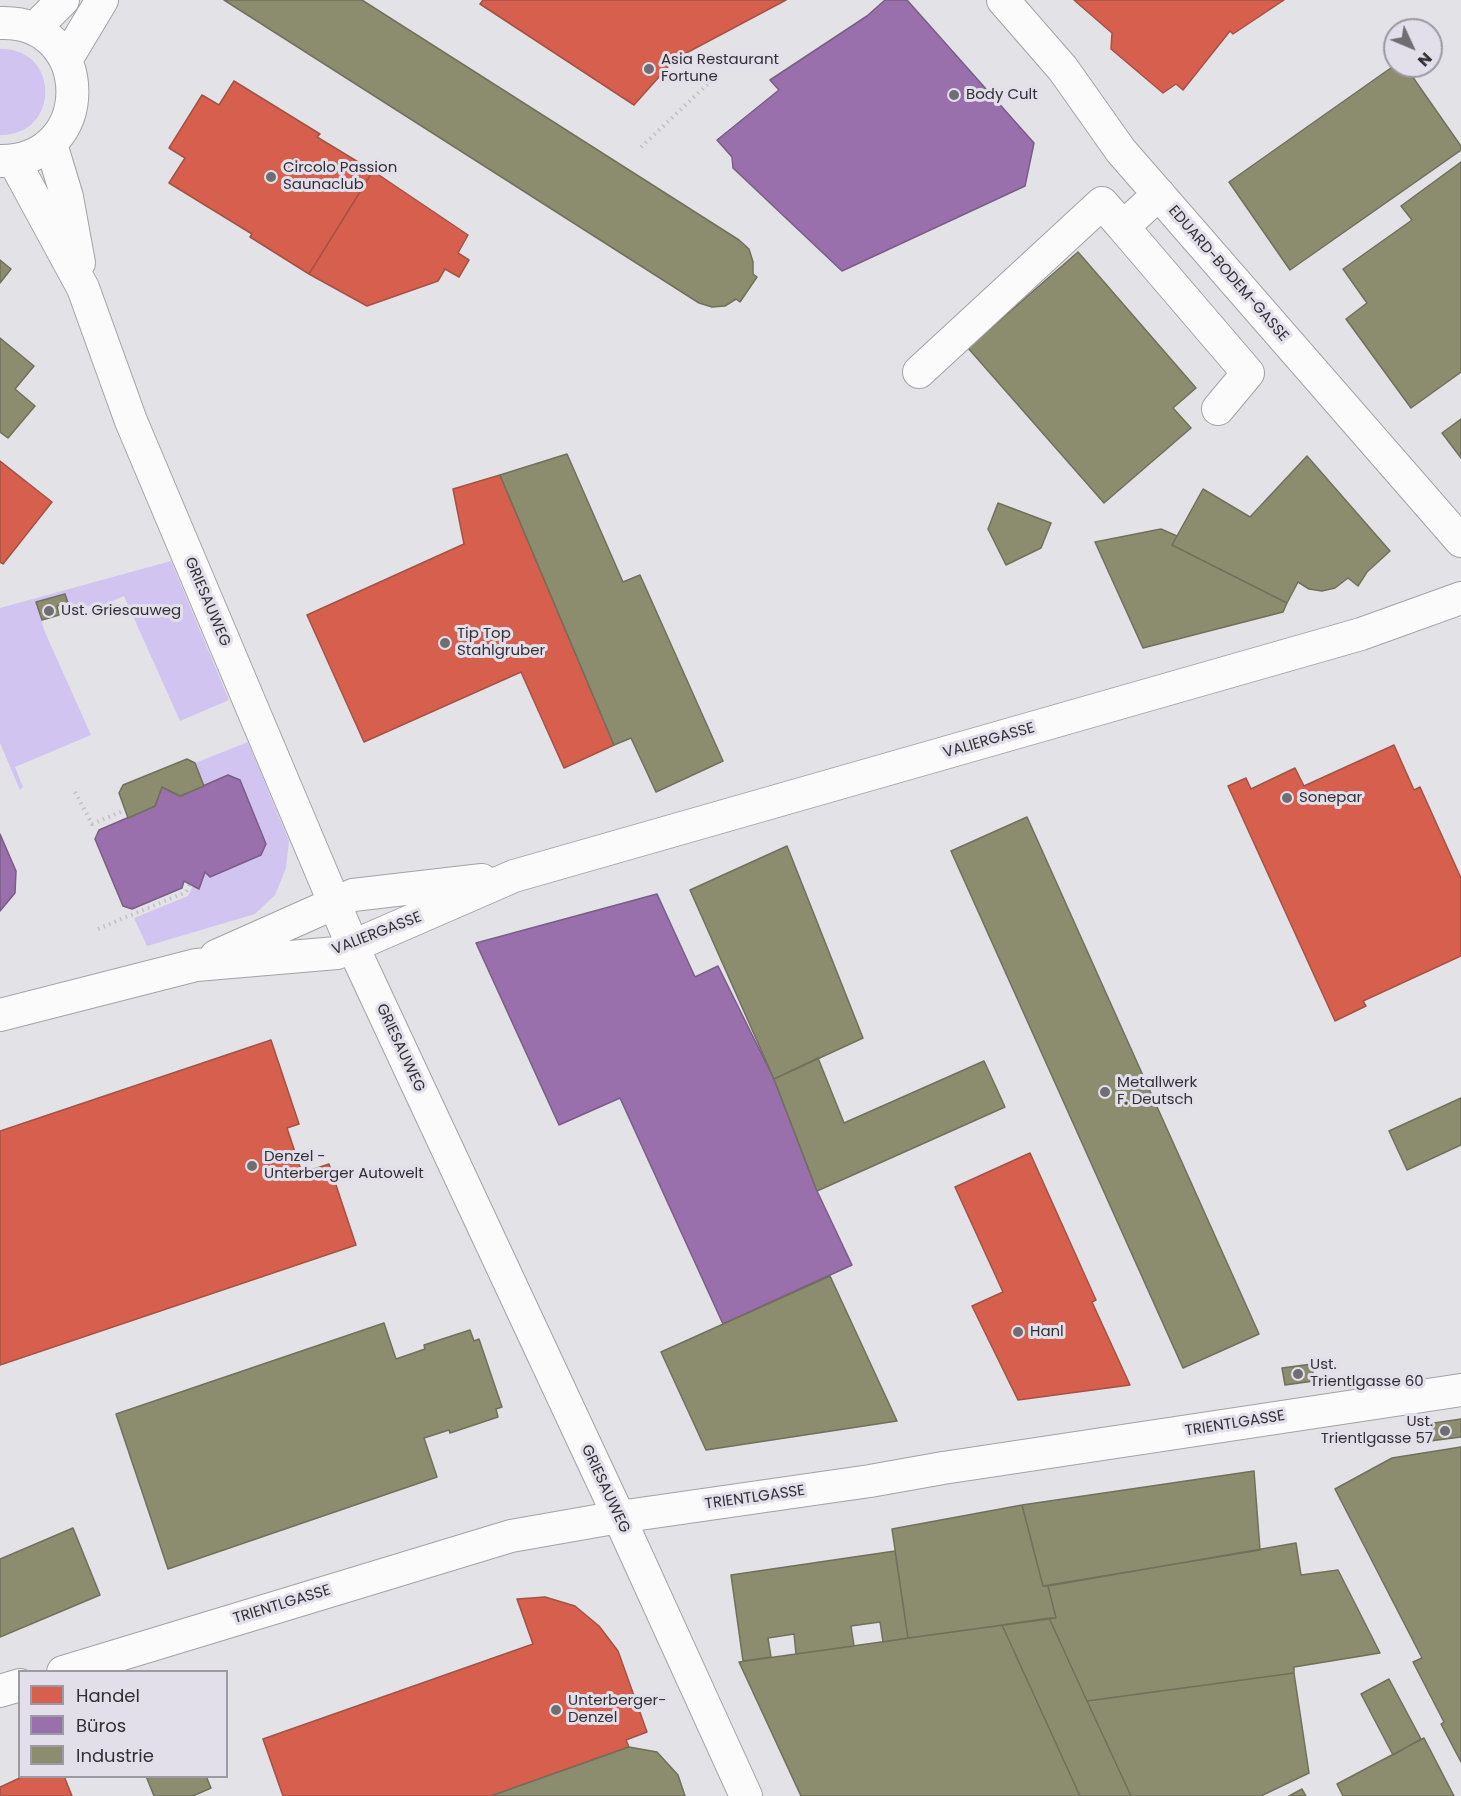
<!DOCTYPE html>
<meta charset="utf-8">
<style>
body{margin:0}
#map{position:relative;width:1461px;height:1796px;overflow:hidden;background:#e3e2e7;font-family:Poppins,sans-serif}
canvas{display:block}
.legend{position:absolute;left:18px;top:1670px;width:210px;height:108px;box-sizing:border-box;background:#e2dfea;border:2px solid #9b99a1;margin:0;padding:8px 10px;list-style:none;font-size:18px;color:#313033}
.legend li{display:flex;align-items:center;gap:12px;height:30px}
.legend b{width:30px;border:2px solid #9b99a1}
.north{position:absolute;left:1383px;top:18px;width:60px;height:60px;box-sizing:border-box;background:#e2dfea;border:2px solid #9b99a1;border-radius:50%;rotate:134deg;font-size:16px;font-weight:700;line-height:24px;text-align:center;color:#313033}
.north::after{content:'';display:block;margin:auto;width:21px;height:27px;background:#6f6e72;clip-path:polygon(50% 0,100% 100%,50% 72%,0 100%)}
</style>
<div id="map">
<canvas width="1461" height="1796"></canvas>
<ul class="legend">
<li><b style="height:16px;background:#d6604d"></b>Handel</li>
<li><b style="height:16px;background:#9970ab"></b>Büros</li>
<li><b style="height:16px;background:#8c8c6e"></b>Industrie</li>
</ul>
<div class="north">N</div>
</div>
<script>
const g = document.querySelector('canvas').getContext('2d');
g.lineJoin = 'round';
function fillPath(path, color) {
  g.fillStyle = color;
  g.fill(path, 'evenodd');
}
function strokePath(path, color, width, dash) {
  g.strokeStyle = color;
  g.lineWidth = width;
  g.lineCap = dash ? 'butt' : 'round';
  g.setLineDash(dash || []);
  g.stroke(path);
}
function write(font, color, halo, rows, align = 'center') {
  g.font = font + ' Poppins,sans-serif';
  g.lineWidth = 6;
  g.setLineDash([]);
  g.textBaseline = 'middle';
  g.strokeStyle = halo;
  g.fillStyle = color;
  for (const [text, x, y, turn = 0] of rows) {
    g.save();
    g.translate(x, y);
    g.rotate((+turn || 0) * Math.PI / 180);
    g.textAlign = isNaN(turn) ? turn : align;
    if (halo) g.strokeText(text, 0, 0);
    g.fillText(text, 0, 0);
    g.restore();
  }
}
fillPath(new Path2D(`
 M 0,49 C 60,47 61,136 0,135 Z
 M 171,561 L 229,700 L 180,721 L 124,596 L 101,606 L 69,606 L 65,594 L 37,602 L 44,630 L 91,735 L 15,767 L 23,787 L 20,790 L 0,743 L 0,608 Z
 M 248,742 L 289,841 L 286,868 L 275,895 L 255,914 L 147,946 L 134,918 L 188,896 L 193,886 L 199,888 L 205,872 L 211,877 L 261,855 L 266,844 L 240,780 L 228,775 L 204,786 L 195,763 Z`), '#d1c4f0');
const shops = new Path2D(`
 M 483,0 L 786,0 L 675,59 L 634,105 L 480,4 Z
 M 1074,0 L 1284,0 L 1233,34 L 1230,31 L 1183,90 L 1176,84 L 1163,93 L 1111,49 L 1112,33 Z
 M 234,81 L 320,134 L 317,137 L 373,171 L 309,274 L 250,237 L 252,234 L 169,183 L 185,158 L 169,148 L 202,95 L 219,105 Z
 M 373,171 L 468,235 L 458,253 L 469,260 L 459,277 L 445,269 L 438,281 L 367,306 L 309,274 Z
 M 0,461 L 52,502 L 3,564 L 0,562 Z
 M 500,475 L 614,745 L 564,768 L 521,672 L 364,742 L 307,615 L 464,544 L 453,489 Z
 M 1394,745 L 1414,790 L 1420,787 L 1461,878 L 1461,956 L 1363,1001 L 1366,1006 L 1335,1021 L 1228,786 L 1246,778 L 1251,789 L 1295,768 L 1304,786 Z
 M 271,1040 L 299,1124 L 287,1128 L 302,1173 L 329,1164 L 356,1245 L 0,1365 L 0,1131 Z
 M 1030,1153 L 1096,1300 L 1092,1302 L 1130,1385 L 1018,1400 L 972,1306 L 1003,1292 L 955,1187 Z
 M 545,1597 L 575,1606 L 599,1626 L 618,1651 L 647,1732 L 626,1740 L 629,1747 L 491,1796 L 283,1796 L 263,1739 L 533,1644 L 517,1599 Z
 M 24,1776 L 64,1776 L 72,1796 L 0,1796 L 0,1787 Z`);
fillPath(shops, '#d6604d');
strokePath(shops, '#a45245', 1.5);
const offices = new Path2D(`
 M 885,0 L 907,0 L 1034,143 L 1025,186 L 842,271 L 733,168 L 732,157 L 717,140 L 779,90 L 770,80 L 867,16 Z
 M 228,775 L 240,780 L 266,844 L 261,855 L 210,877 L 205,872 L 199,889 L 184,881 L 182,888 L 132,909 L 123,906 L 95,839 L 99,830 L 155,806 L 162,787 L 180,796 Z
 M 0,834 L 16,871 L 15,893 L 0,911 Z
 M 657,894 L 695,977 L 718,966 L 774,1079 L 817,1191 L 852,1265 L 723,1324 L 620,1098 L 559,1125 L 476,943 Z`);
fillPath(offices, '#9970ab');
strokePath(offices, '#7a5d87', 1.5);
const industry = new Path2D(`
 M 224,0 L 362,0 L 739,240 L 749,249 L 753,262 L 753,274 L 757,277 L 740,302 L 736,299 L 725,306 L 712,307 L 699,303 Z
 M 1395,65 L 1405,66 L 1461,146 L 1461,150 L 1290,270 L 1229,182 Z
 M 1461,162 L 1461,372 L 1411,408 L 1346,319 L 1367,303 L 1343,269 L 1412,220 L 1401,206 Z
 M 1078,252 L 1196,388 L 1173,408 L 1191,428 L 1104,503 L 968,348 Z
 M 0,260 L 11,269 L 0,283 Z
 M 0,338 L 34,366 L 15,389 L 35,406 L 8,438 L 0,432 Z
 M 1461,419 L 1461,458 L 1442,433 Z
 M 567,454 L 623,582 L 640,575 L 723,761 L 656,792 L 631,738 L 614,745 L 500,475 Z
 M 1307,456 L 1390,551 L 1367,572 L 1358,586 L 1348,578 L 1335,588 L 1322,591 L 1309,589 L 1298,582 L 1287,603 L 1172,545 L 1203,489 L 1250,517 Z
 M 998,503 L 1051,523 L 1041,548 L 1006,565 L 988,529 Z
 M 1161,529 L 1177,536 L 1172,545 L 1287,603 L 1283,612 L 1143,648 L 1095,542 Z
 M 65,594 L 68,603 L 57,606 L 59,615 L 42,620 L 36,602 Z
 M 187,759 L 195,763 L 204,786 L 180,796 L 162,787 L 155,806 L 128,818 L 119,793 L 123,785 Z
 M 1027,817 L 1259,1334 L 1183,1368 L 951,851 Z
 M 787,846 L 863,1038 L 774,1079 L 690,890 Z
 M 818,1058 L 844,1123 L 984,1061 L 1005,1107 L 817,1191 L 774,1079 Z
 M 1461,1098 L 1461,1145 L 1407,1170 L 1389,1131 Z
 M 830,1276 L 897,1421 L 706,1450 L 661,1352 Z
 M 384,1323 L 396,1359 L 425,1349 L 424,1345 L 470,1330 L 474,1341 L 479,1339 L 502,1407 L 496,1409 L 498,1417 L 450,1433 L 449,1430 L 424,1438 L 437,1477 L 168,1569 L 116,1414 Z
 M 1312,1364 L 1314,1381 L 1285,1385 L 1282,1368 Z
 M 1461,1419 L 1461,1437 L 1430,1441 L 1427,1424 Z
 M 1461,1447 L 1461,1762 L 1441,1724 L 1444,1722 L 1413,1662 L 1422,1658 L 1335,1489 L 1392,1458 Z
 M 1254,1471 L 1260,1550 L 1043,1586 L 1022,1505 Z
 M 1022,1505 L 1043,1586 L 1048,1586 L 1056,1618 L 908,1638 L 892,1529 Z
 M 73,1528 L 100,1595 L 0,1637 L 0,1559 Z
 M 1296,1543 L 1301,1575 L 1338,1570 L 1380,1653 L 1294,1667 L 1294,1673 L 1087,1701 L 1049,1618 L 1056,1618 L 1048,1586 Z
 M 895,1551 L 908,1638 L 883,1642 L 880,1622 L 851,1626 L 854,1646 L 796,1654 L 794,1634 L 768,1638 L 771,1657 L 743,1661 L 731,1575 Z
 M 1049,1618 L 1087,1701 L 1131,1796 L 1080,1796 L 1002,1625 Z
 M 1002,1625 L 1080,1796 L 801,1796 L 739,1662 Z
 M 1294,1673 L 1309,1773 L 1261,1796 L 1131,1796 L 1087,1701 Z
 M 1389,1679 L 1421,1739 L 1393,1755 L 1361,1694 Z
 M 1424,1738 L 1454,1796 L 1343,1796 L 1337,1784 Z
 M 629,1747 L 657,1752 L 678,1775 L 685,1796 L 491,1796 Z
 M 146,1776 L 206,1776 L 211,1788 L 193,1796 L 154,1796 Z
 M 1302,1789 L 1306,1796 L 1289,1796 Z`);
fillPath(industry, '#8c8c6e');
strokePath(industry, '#71705c', 1.5);
const minor = new Path2D(`
 M 1003,0 L 1063,69 L 1121,151 L 1461,541
 M 0,23 C 95,19 98,162 0,161
 M 34,29 L 63,0
 M 66,60 L 102,0
 M 51,144 L 67,197 L 79,263
 M 14,161 L 83,288 L 131,421 L 353,947 L 619,1517 L 746,1796
 M 1159,194 L 1123,227 L 1248,373 L 1218,409
 M 919,372 L 1102,203 L 1123,227
 M 216,956 L 353,895 L 482,880
 M 0,1015 L 196,965 L 337,953 L 514,876 L 1361,634 L 1461,598
 M 63,1672 L 511,1536 L 619,1517 L 870,1481 L 943,1468 L 1461,1390
 M 0,1691 L 20,1685`);
strokePath(minor, '#a3a2a6', 34);
strokePath(new Path2D(`
 M 641,147 L 710,82
 M 75,792 L 92,824 L 125,810
 M 98,929 L 186,892 L 190,884`), '#c1c0c3', 4, [1.5, 4.5]);
strokePath(minor, '#fbfbfb', 32);
for (const [x, y, r, color] of [
 [649,69,6,"#6f6e72"],
 [954,95,6,"#6f6e72"],
 [271,177,6,"#6f6e72"],
 [49,611,6,"#6f6e72"],
 [445,643,6,"#6f6e72"],
 [1287,798,6,"#6f6e72"],
 [1105,1092,6,"#6f6e72"],
 [252,1166,6,"#6f6e72"],
 [1018,1332,6,"#6f6e72"],
 [1298,1374,6,"#6f6e72"],
 [1445,1431,6,"#6f6e72"],
 [556,1710,6,"#6f6e72"]
]) {
  const dot = new Path2D();
  dot.arc(x, y, r, 0, 2 * Math.PI);
  g.fillStyle = color;
  g.fill(dot);
  strokePath(dot, '#e2dfea', 2);
}
write('15px', '#313033', '#e2dfea', [
 ["Asia Restaurant",661,60],
 ["Fortune",661,77],
 ["Body Cult",966,95],
 ["Circolo Passion",283,168],
 ["Saunaclub",283,185],
 ["Ust. Griesauweg",61,611],
 ["Tip Top",457,634],
 ["Stahlgruber",457,651],
 ["Sonepar",1299,798],
 ["Metallwerk",1117,1083],
 ["F. Deutsch",1117,1100],
 ["Denzel -",264,1157],
 ["Unterberger Autowelt",264,1174],
 ["Hanl",1030,1332],
 ["Ust.",1310,1365],
 ["Trientlgasse 60",1310,1382],
 ["Ust.",1433,1422,"right"],
 ["Trientlgasse 57",1433,1439,"right"],
 ["Unterberger-",568,1701],
 ["Denzel",568,1718]
], 'left');
write('15px', '#313033', '#e2dfea', [
 ["EDUARD-BODEM-GASSE",1228,274,49],
 ["GRIESAUWEG",207,602,67],
 ["VALIERGASSE",989,741,-16],
 ["VALIERGASSE",377,934,-21],
 ["GRIESAUWEG",400,1048,65],
 ["TRIENTLGASSE",1235,1424,-9],
 ["GRIESAUWEG",605,1489,65],
 ["TRIENTLGASSE",755,1498,-8],
 ["TRIENTLGASSE",282,1605,-17]
]);
</script>
